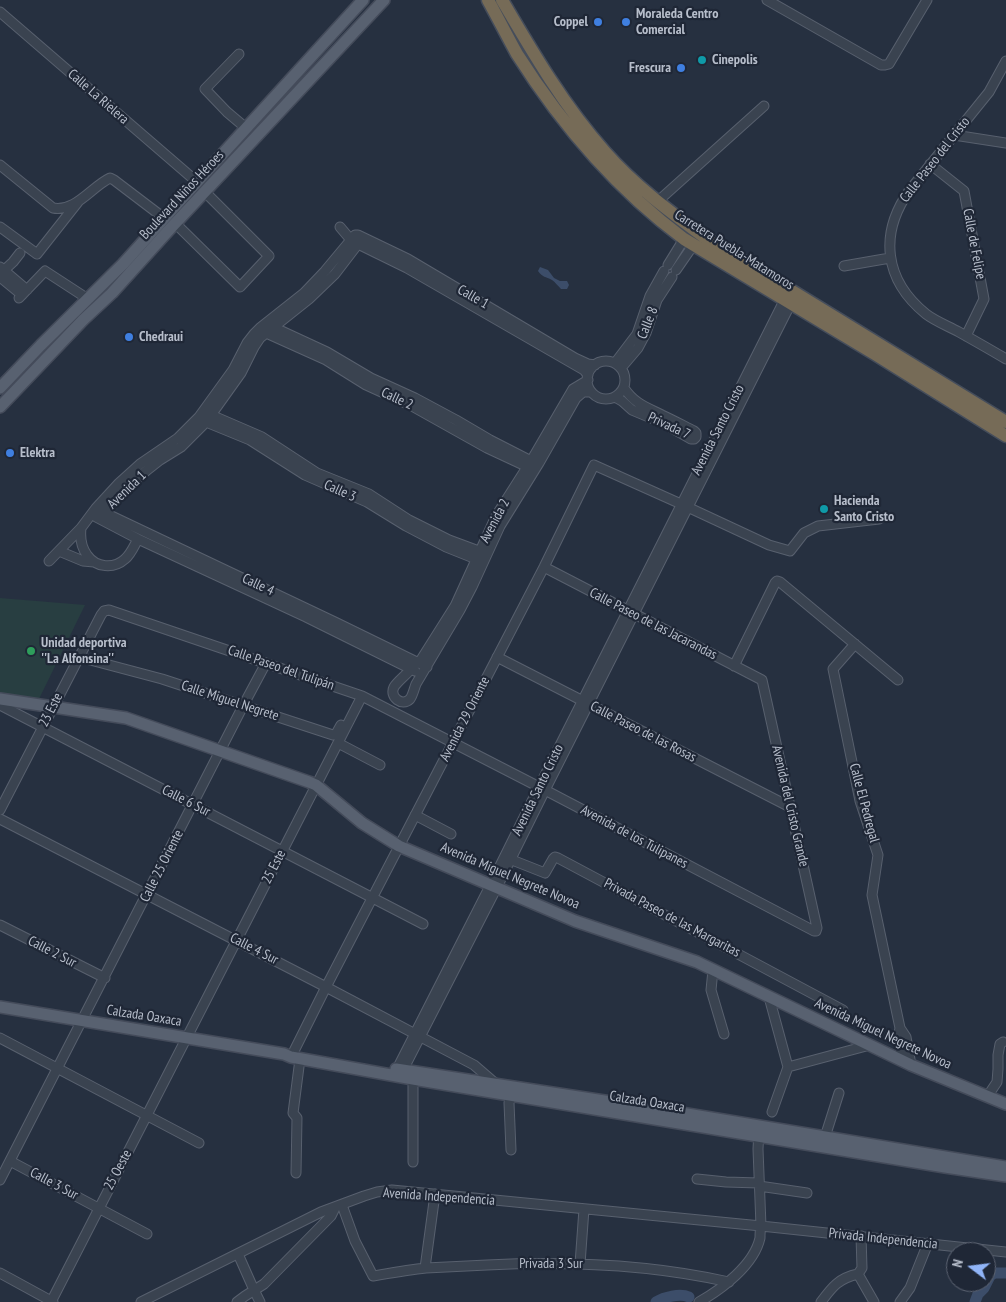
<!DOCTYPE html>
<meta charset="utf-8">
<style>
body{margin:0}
#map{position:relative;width:1006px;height:1302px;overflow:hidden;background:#263040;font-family:"PT Sans Narrow",sans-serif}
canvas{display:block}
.north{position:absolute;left:946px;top:1242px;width:50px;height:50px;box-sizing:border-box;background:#1f2736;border:1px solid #5c6372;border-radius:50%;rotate:285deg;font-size:14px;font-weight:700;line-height:20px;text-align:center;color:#b7becb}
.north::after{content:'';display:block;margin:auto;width:18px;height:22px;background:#90b4f7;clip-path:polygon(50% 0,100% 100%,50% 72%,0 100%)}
</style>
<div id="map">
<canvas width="1006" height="1302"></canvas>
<div class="north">N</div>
</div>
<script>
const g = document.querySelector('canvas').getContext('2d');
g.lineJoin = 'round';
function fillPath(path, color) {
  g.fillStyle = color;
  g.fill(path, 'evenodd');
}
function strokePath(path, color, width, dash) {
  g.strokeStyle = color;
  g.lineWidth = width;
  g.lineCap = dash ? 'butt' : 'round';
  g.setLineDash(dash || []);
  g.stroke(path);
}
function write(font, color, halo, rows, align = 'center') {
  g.font = font + ' "PT Sans Narrow",sans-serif';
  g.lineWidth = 4.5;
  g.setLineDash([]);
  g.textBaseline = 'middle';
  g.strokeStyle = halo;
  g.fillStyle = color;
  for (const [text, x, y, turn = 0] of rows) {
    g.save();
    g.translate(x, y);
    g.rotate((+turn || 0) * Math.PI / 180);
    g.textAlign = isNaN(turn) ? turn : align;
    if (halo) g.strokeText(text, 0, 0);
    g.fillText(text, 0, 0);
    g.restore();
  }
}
fillPath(new Path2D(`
 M 0,598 L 85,605 L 37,703 L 0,698 Z`), '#283e41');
fillPath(new Path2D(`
 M 540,267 L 548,270 L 554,278 L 560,281 L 567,281 L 569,285 L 567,289 L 561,289 C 558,286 555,282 552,280 C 545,276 543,278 538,271 Z`), '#3c4d69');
strokePath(new Path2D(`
 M 656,1302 C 664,1297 680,1293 689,1297
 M 975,1302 L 978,1294 L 984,1288 L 990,1276 L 994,1273 L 1006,1273`), '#3c4d69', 11);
const minor = new Path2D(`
 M 767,0 L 881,65 L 885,65 L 889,64 L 927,0
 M 0,12 L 197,182
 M 239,54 L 205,89 L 227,112 L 246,128
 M 1006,61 L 989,92 L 909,191 C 879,234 884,280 926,314 C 935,321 948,326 959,332 C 975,341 991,350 1006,359
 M 954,135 L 1006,143
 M 930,164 L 964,191 L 984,299 L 966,336
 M 0,165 L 53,208 C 76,212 91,187 110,178 L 114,180 L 164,218
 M 657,202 L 764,106
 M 175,223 L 240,287 L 269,256 L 205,192
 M 0,227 L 37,254 L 78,202
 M 340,227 L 351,240 L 358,244 L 407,268 L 584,370 L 588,375
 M 668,265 L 684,239
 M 844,266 L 890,258
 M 0,267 L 27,290
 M 676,270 L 694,244
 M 0,274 L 13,262 L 20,253
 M 0,277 L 22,295
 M 19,298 L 45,271 L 88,299
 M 271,324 L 273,327 L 327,352 L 371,378 L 415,398 L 456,420 L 490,440 L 531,461 L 536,462
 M 263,329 L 266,333 L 326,360 L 366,385 L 412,406 L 487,448 L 532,469
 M587 380a19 19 0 1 1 38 0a19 19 0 1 1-38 0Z
 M 615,363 L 637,334 L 650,296 L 664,271
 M 621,368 L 638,348 L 646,333 L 657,300 L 672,277
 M 615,397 L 622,401 L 632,410 L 663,423 L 691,439 L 694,439 L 696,437 L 696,433 L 694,431 C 684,426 673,420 662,415 C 646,407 635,404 624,388
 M 207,412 L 211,415 L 262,437 L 317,473 L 369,494 L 409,520 L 449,540 L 484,553
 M 202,419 L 206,422 L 250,440 L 305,475 L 367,502 L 406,526 L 446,547 L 481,561
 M 101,511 L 337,623 L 427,667
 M 96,517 L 138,539 L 306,617 L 415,671
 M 100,519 L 104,512 L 122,492 L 146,471 L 160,460 L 181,447 L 206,422 L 241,373 L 254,347 L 260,338 L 309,299 L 335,274 L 358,244
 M 81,528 C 80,537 81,547 87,555 C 96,568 114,569 125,559 C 131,554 134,546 138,539
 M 59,551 L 83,561 L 94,562
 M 49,561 L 81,528 L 96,508 L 119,483 L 140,464 L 178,438 L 199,417 L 233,370 L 247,343 L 254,334 L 261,327 L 304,293 L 325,271 L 355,235 L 358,235 L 408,259 L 575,358 L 588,364 L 595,365
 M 855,644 L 833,669 L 860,801 L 878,855 L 872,895 L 900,1028 L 906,1037 L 911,1065
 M 79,657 L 162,679 L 333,735 L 336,734 L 341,725
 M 497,657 L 790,807
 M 419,663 L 455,606 L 496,516 L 531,461 L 573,389 L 588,380
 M 734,666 L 775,583 L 777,581 L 780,582 L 898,680
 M 411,669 C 406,675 397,682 394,687 C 389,697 402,707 410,699 C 413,695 414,689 416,684 L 460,610 L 472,587 L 500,526 L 539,463 L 576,398 L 583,392 L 591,392
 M 0,705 L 423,924
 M 338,743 L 380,765
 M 0,810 L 101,615 L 104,611 L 109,610 L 362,696 L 545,790 L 814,931 L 816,931 L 817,928 L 762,680 L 544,567
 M 415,815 L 451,834
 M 0,819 L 326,987 L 474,1065 L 496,1084 L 495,1087
 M 507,858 L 545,873 L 553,859 L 555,857 L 558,858 L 843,1010
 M 0,925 L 105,978
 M 713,970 L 711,990 L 724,1034
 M 769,997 L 788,1067
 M 900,1028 L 898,1038 L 903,1061
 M 0,1038 L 199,1143
 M 291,1057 L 326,987 L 544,567 L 594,465 L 681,504 L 769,545 L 790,551 L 804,533 L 818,526 L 879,519
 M 397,1069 L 491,884 L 539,787 L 785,299
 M 403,1070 L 497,887 L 545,790 L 791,303
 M 413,1079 L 413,1162
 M 987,1097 L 997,1082 L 998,1069 L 998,1055 L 1000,1044 L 1003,1042
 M 772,1112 L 788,1067 L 870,1045
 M 825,1137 L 839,1093
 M 511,1150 L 509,1103 L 513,1089
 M 10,1161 L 147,1234
 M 296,1173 L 297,1118 L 293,1113 L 300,1059
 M 697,1179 L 726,1182 L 759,1183
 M 0,1180 L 243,706 L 266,663
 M 759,1186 L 807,1193
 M 342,1205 L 355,1241 L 373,1276 C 391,1273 408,1270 426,1268 C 446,1267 466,1266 487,1265 C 568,1261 649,1264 729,1282
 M 238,1254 L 254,1290 L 260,1302
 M 580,1264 L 584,1209
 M 425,1268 L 435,1194
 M 0,1273 L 53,1302
 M 858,1274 L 874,1302
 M 51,1302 L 362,696
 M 141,1302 L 321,1212 L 364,1196 L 377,1192 L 392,1190 L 761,1226 L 1006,1252
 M 237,1302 L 245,1296 L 264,1284 L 331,1216 L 335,1208
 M 699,1302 C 722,1289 754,1265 760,1238 C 760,1234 760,1230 761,1226 L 758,1149 L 759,1131
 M 821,1302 C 832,1287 839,1278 858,1274 L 862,1268 L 861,1236
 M 900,1302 L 910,1288 L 928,1243`);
const major = new Path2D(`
 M 0,388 L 41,345 L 123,264 L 197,182 L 363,0
 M 0,407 L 83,320 L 112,293 L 168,231 L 384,0
 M 0,699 L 126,718 L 309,782 L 316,785 L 362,823 L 399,846 L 575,921 L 697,962 L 911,1065 L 1006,1104
 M 0,1007 L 284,1054 L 291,1057 L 413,1079 L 945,1167 L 1006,1176
 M 396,1069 L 663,1110 L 1006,1167`);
const highway = new Path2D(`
 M 488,0 C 498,18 507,36 517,54 C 562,125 617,189 684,239 L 875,354 L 1006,436
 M 502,0 C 533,53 564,106 605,152 C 634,185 669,211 704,237 L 1006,422`);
strokePath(minor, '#58606e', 11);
strokePath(major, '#444b5a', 14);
strokePath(highway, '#454d5b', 15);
strokePath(minor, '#3a4350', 9);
strokePath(major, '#586170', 11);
strokePath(highway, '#766b57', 12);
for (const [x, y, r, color] of [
 [598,22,5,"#3f7fe0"],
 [626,22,5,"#3f7fe0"],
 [702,60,5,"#0f9aa8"],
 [681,68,5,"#3f7fe0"],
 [129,337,5,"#3f7fe0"],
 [10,453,5,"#3f7fe0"],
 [824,509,5,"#0f9aa8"],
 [31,651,5,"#2e9e5b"]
]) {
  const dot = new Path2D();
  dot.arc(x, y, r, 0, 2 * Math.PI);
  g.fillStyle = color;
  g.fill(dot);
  strokePath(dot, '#1f2736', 2);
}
write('bold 14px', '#b7becb', '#1f2736', [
 ["Moraleda Centro",636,14],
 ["Comercial",636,30],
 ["Coppel",588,22,"right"],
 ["Cinepolis",712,60],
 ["Frescura",671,68,"right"],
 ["Chedraui",139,337],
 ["Elektra",20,453],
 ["Hacienda",834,501],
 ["Santo Cristo",834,517],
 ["Unidad deportiva",41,643],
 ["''La Alfonsina''",41,659]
], 'left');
write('14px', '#b7becb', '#1f2736', [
 ["Calle La Rielera",98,97,41],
 ["Calle Paseo del Cristo",935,160,-52],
 ["Boulevard Niños Héroes",182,195,-47],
 ["Calle de Felipe",974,244,79],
 ["Carretera Puebla-Matamoros",734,250,32],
 ["Calle 1",473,297,30],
 ["Calle 8",648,323,-68],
 ["Calle 2",397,399,25],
 ["Privada 7",669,426,25],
 ["Avenida Santo Cristo",718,430,-63],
 ["Avenida 1",127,490,-44],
 ["Calle 3",340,491,24],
 ["Avenida 2",495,521,-62],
 ["Calle 4",258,585,25],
 ["Calle Paseo de las Jacarandas",653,624,27],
 ["Calle Paseo del Tulipán",281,668,19],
 ["Calle Miguel Negrete",230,701,18],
 ["23 Este",51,710,-63],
 ["Avenida 29 Oriente",465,719,-63],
 ["Calle Paseo de las Rosas",643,732,27],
 ["Avenida Santo Cristo",538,790,-64],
 ["Calle 6 Sur",186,801,27],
 ["Calle El Pedregal",864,803,75],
 ["Avenida del Cristo Grande",790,806,77],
 ["Avenida de los Tulipanes",634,837,28],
 ["Calle 25 Oriente",162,866,-63],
 ["25 Este",274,867,-63],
 ["Avenida Miguel Negrete Novoa",510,876,23],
 ["Privada Paseo de las Margaritas",672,918,28],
 ["Calle 4 Sur",254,949,27],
 ["Calle 2 Sur",52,952,27],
 ["Calzada Oaxaca",144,1016,9],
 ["Avenida Miguel Negrete Novoa",883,1034,25],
 ["Calzada Oaxaca",647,1102,9],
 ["25 Oeste",118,1170,-62],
 ["Calle 3 Sur",54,1184,28],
 ["Avenida Independencia",439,1197,4],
 ["Privada Independencia",883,1239,6],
 ["Privada 3 Sur",551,1264]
]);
</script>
